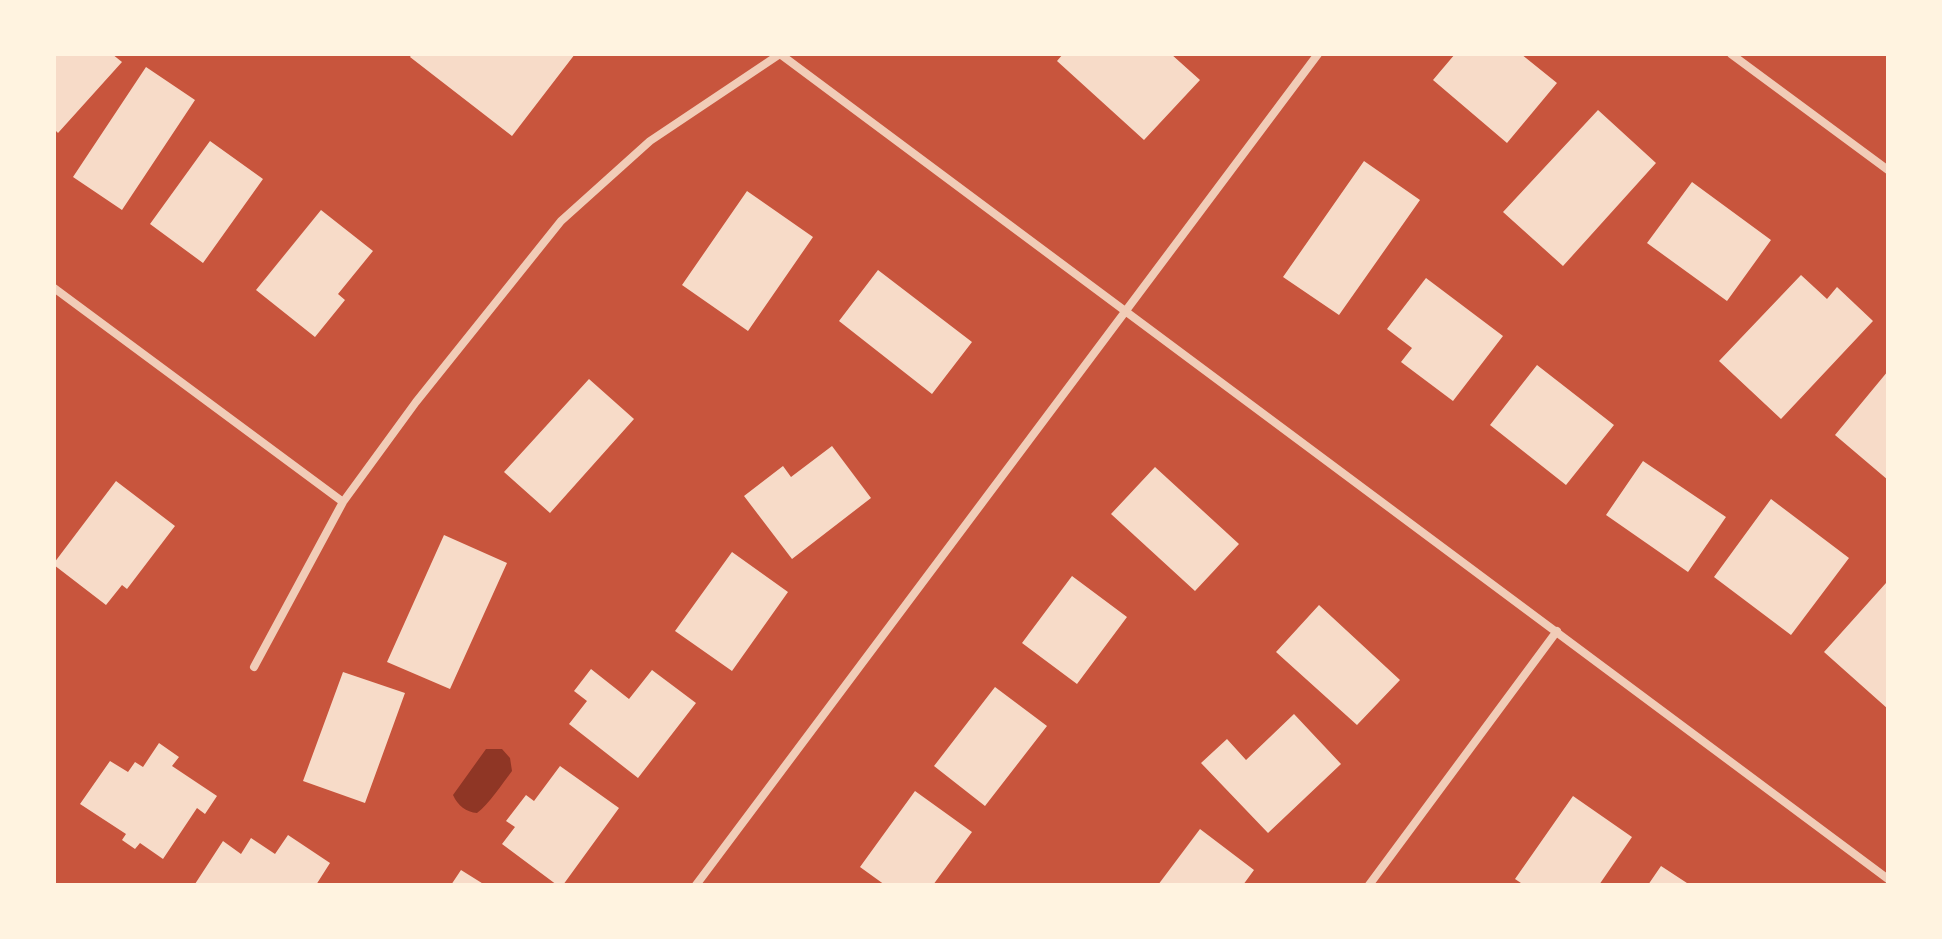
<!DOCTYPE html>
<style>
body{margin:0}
#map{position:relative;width:1942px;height:939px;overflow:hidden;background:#c8553d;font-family:"IBM Plex Serif",serif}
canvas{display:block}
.frame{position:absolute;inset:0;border:56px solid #fff3e0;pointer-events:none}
</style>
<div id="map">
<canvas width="1942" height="939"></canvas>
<div class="frame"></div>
</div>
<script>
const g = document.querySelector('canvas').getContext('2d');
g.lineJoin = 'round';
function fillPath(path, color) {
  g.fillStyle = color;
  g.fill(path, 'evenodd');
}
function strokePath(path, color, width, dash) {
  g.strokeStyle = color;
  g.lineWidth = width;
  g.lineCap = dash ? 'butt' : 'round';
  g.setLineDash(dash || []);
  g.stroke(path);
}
fillPath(new Path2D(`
 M 486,749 L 502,749 L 510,758 L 512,771 C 502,784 489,804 477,813 C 466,812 458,806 453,795 Z`), '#8f3625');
fillPath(new Path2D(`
 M 54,54 L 112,54 L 122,62 L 58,133 L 54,129 Z
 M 412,54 L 575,54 L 512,136 L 410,57 Z
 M 1063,54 L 1171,54 L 1200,80 L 1144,140 L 1057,61 Z
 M 1455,54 L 1521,54 L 1557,83 L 1507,143 L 1433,80 Z
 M 146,67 L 195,100 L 122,210 L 73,177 Z
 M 1598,110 L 1656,163 L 1563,266 L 1503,212 Z
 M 210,141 L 263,179 L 203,263 L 150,224 Z
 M 1364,161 L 1420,200 L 1339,315 L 1283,277 Z
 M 1692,182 L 1771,240 L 1727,301 L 1647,243 Z
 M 747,191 L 813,237 L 748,331 L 682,285 Z
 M 321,210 L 373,251 L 338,294 L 345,300 L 315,337 L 256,290 Z
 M 878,270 L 972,342 L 932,394 L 839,321 Z
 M 1801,275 L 1827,299 L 1837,287 L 1873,321 L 1781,419 L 1719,361 Z
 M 1426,278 L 1503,336 L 1453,401 L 1401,362 L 1412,348 L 1387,329 Z
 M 1537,365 L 1614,425 L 1566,485 L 1490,425 Z
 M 1888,371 L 1888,480 L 1835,435 Z
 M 589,379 L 634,419 L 550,513 L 504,472 Z
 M 832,446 L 871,498 L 792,559 L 744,496 L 783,466 L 791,477 Z
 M 1643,461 L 1726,517 L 1688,572 L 1606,515 Z
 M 1155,467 L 1239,544 L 1195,591 L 1111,514 Z
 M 116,481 L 175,526 L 127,589 L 122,585 L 106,605 L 54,565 L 54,563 Z
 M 1771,499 L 1849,558 L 1791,635 L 1714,577 Z
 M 444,535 L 507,563 L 450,689 L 387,662 Z
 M 732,552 L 788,592 L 732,671 L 675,631 Z
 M 1072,576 L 1127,617 L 1077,684 L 1022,643 Z
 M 1886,583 L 1888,585 L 1888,709 L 1824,652 Z
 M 1319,605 L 1400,680 L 1357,725 L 1276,652 Z
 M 591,669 L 629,699 L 652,670 L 696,703 L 638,778 L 569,724 L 587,701 L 574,691 Z
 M 343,672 L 405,693 L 365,803 L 303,781 Z
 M 995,687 L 1047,726 L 985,806 L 934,766 Z
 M 1294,714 L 1341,764 L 1268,833 L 1201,763 L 1227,739 L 1246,760 Z
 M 159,743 L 179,757 L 172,766 L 217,796 L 205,814 L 197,808 L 163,859 L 140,843 L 135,849 L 122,840 L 126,834 L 80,804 L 110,761 L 128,772 L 135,762 L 143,767 Z
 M 560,766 L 619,808 L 563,885 L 557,885 L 502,844 L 515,827 L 506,821 L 526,795 L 534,801 Z
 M 915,791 L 972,832 L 933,885 L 885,885 L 860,867 Z
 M 1573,796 L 1632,837 L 1599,885 L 1524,885 L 1515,879 Z
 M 1200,829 L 1254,870 L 1243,885 L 1158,885 Z
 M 288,835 L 330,863 L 316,885 L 195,884 L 223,841 L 241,854 L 251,838 L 275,854 Z
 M 1661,866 L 1690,885 L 1648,885 Z
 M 461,870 L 485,885 L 451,885 Z`), '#f7dbc8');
strokePath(new Path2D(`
 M 780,54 L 1888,879
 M 1731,54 L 1888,170
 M 54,288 L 343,502
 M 254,667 L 343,502 L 416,402 L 561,221 L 650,141 L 780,54
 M 696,885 L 1318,54
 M 1369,885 L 1557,631`), '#f1ccb7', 8);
</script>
